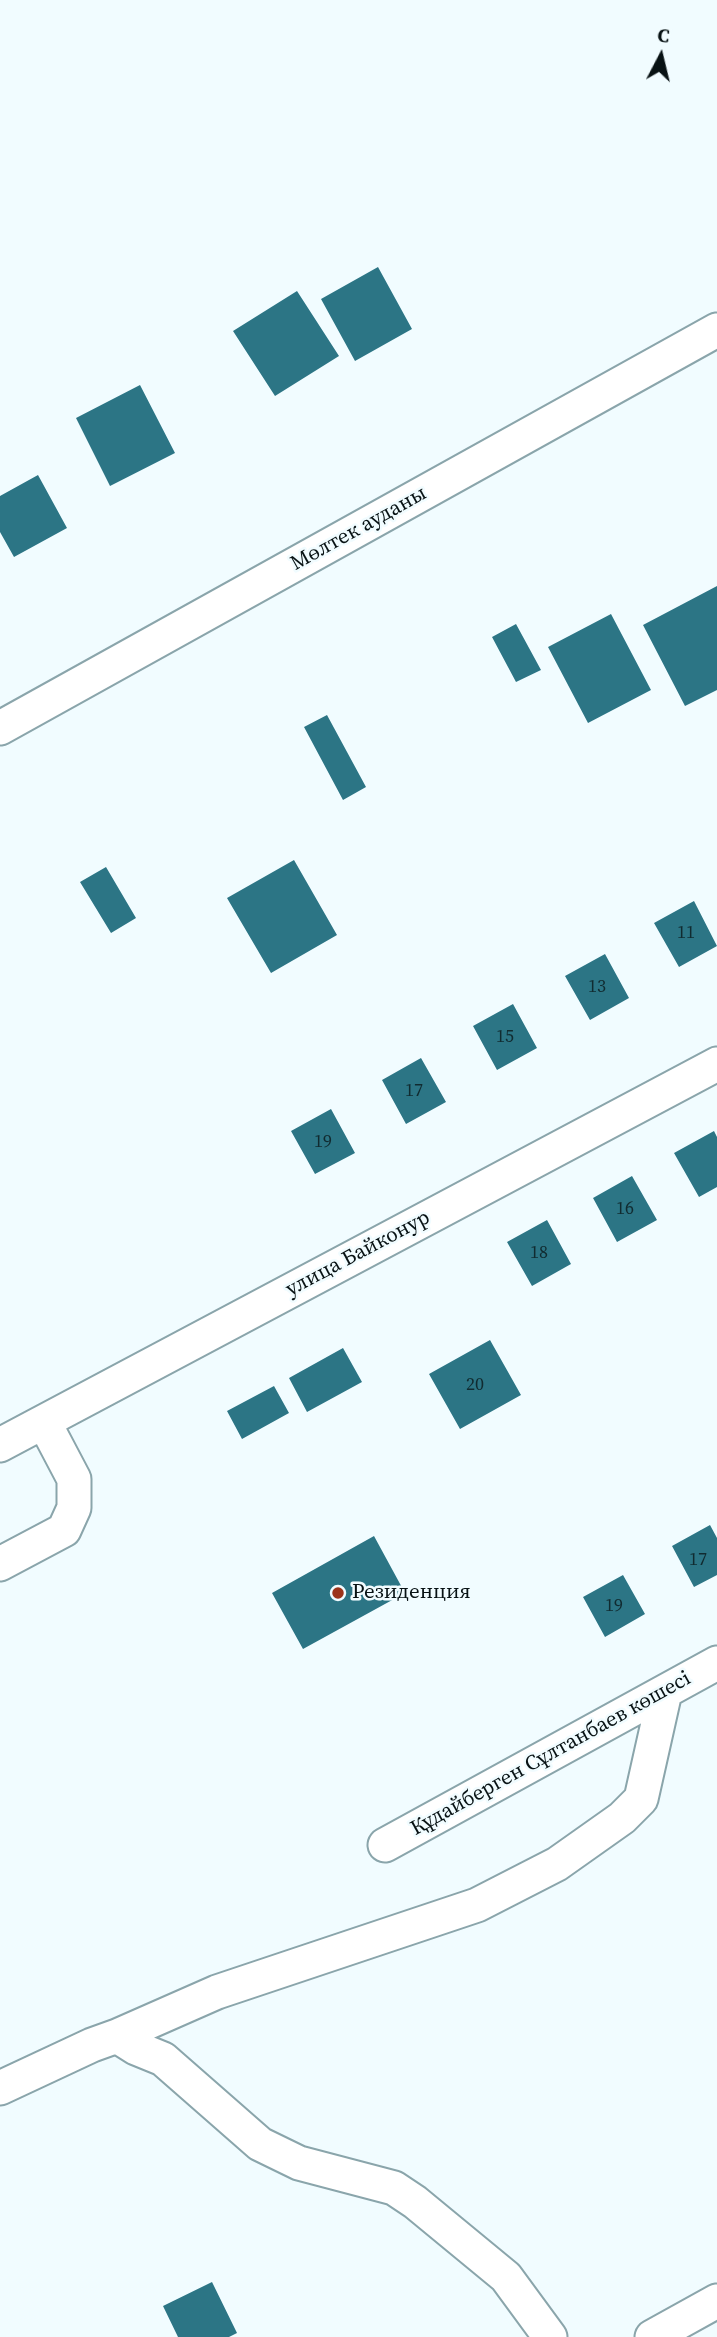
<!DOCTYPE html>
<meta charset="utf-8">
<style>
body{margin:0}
#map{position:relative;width:717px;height:2337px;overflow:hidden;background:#f1fcff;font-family:"Source Serif 4",serif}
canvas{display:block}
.north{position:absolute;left:626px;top:21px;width:70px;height:70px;-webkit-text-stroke:5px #f1fcff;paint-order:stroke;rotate:7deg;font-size:19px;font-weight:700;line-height:28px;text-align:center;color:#081214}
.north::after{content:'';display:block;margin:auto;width:24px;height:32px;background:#081214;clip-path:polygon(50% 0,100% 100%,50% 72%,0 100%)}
</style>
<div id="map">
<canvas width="717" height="2337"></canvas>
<div class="north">С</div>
</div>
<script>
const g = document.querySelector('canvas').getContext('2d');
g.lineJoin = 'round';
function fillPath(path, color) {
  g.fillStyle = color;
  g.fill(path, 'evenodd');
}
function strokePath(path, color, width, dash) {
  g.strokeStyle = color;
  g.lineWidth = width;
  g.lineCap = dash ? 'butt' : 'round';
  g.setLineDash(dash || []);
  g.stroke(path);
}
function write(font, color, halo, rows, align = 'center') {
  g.font = font + ' "Source Serif 4",serif';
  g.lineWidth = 5;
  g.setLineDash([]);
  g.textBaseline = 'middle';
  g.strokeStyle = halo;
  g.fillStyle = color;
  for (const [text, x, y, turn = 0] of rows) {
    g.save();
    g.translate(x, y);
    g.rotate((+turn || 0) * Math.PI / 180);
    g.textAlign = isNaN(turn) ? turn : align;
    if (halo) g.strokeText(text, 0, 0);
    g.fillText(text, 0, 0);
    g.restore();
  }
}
fillPath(new Path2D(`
 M 378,267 L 412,329 L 355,361 L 321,299 Z
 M 297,291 L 339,356 L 275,396 L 233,331 Z
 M 140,385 L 175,453 L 110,486 L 76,418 Z
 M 38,475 L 67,528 L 14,557 L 0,532 L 0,496 Z
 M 717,586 L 717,690 L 685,706 L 643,625 Z
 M 611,614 L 651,690 L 588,723 L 548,647 Z
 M 516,624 L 541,670 L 516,682 L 492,637 Z
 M 327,715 L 366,787 L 343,800 L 304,727 Z
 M 294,860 L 337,935 L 271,973 L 227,898 Z
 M 106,867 L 136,918 L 111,933 L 80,882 Z
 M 694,901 L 717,946 L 679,967 L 654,923 Z
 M 605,954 L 629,998 L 590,1020 L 565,976 Z
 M 513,1004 L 537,1048 L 497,1070 L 473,1026 Z
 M 421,1058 L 446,1102 L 406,1124 L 382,1080 Z
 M 331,1109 L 355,1153 L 315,1174 L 291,1131 Z
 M 714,1131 L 717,1137 L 717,1187 L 699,1197 L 674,1153 Z
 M 632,1176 L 657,1220 L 617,1242 L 593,1198 Z
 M 547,1220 L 571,1264 L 532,1286 L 507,1242 Z
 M 490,1340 L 521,1395 L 460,1429 L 429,1374 Z
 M 343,1348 L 362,1382 L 307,1412 L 289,1378 Z
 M 274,1386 L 289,1413 L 242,1439 L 227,1411 Z
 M 710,1525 L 717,1538 L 717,1575 L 694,1587 L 672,1546 Z
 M 374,1536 L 405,1593 L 303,1649 L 272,1593 Z
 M 623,1575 L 645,1614 L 605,1637 L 583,1597 Z
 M 212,2282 L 237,2333 L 229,2337 L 178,2337 L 163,2306 Z`), '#2c7585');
const minor = new Path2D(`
 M 0,728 L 717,330
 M 0,1445 L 717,1064
 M 0,1564 L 64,1530 L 74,1508 L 74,1479 L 44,1422
 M 385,1845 L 717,1663
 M 117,2036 L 217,1992 L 477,1905 L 557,1864 L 622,1818 L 641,1799 L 665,1692
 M 0,2088 L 92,2045 L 117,2036 L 136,2048 L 163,2059 L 260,2144 L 299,2163 L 394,2188 L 415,2202 L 506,2277 L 550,2337
 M 652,2337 L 717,2301`);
strokePath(minor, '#8aa5ab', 37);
strokePath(minor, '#fff', 33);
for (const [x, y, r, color] of [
 [338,1593,7,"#9c331a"]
]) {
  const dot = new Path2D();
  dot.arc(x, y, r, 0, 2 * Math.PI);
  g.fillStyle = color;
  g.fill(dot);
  strokePath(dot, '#f1fcff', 2.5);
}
write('18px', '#112b30', null, [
 ["11",686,933],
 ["13",597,987],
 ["15",505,1037],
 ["17",414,1091],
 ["19",323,1142],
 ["16",625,1209],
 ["18",539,1253],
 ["20",475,1385],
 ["17",698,1560],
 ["19",614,1606]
]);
write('21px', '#081214', '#f1fcff', [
 ["Мөлтек ауданы",359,529,-29],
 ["улица Байконур",358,1254,-28],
 ["Құдайберген Сұлтанбаев көшесі",551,1754,-29]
]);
write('21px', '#081214', '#f1fcff', [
 ["Резиденция",352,1593]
], 'left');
</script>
